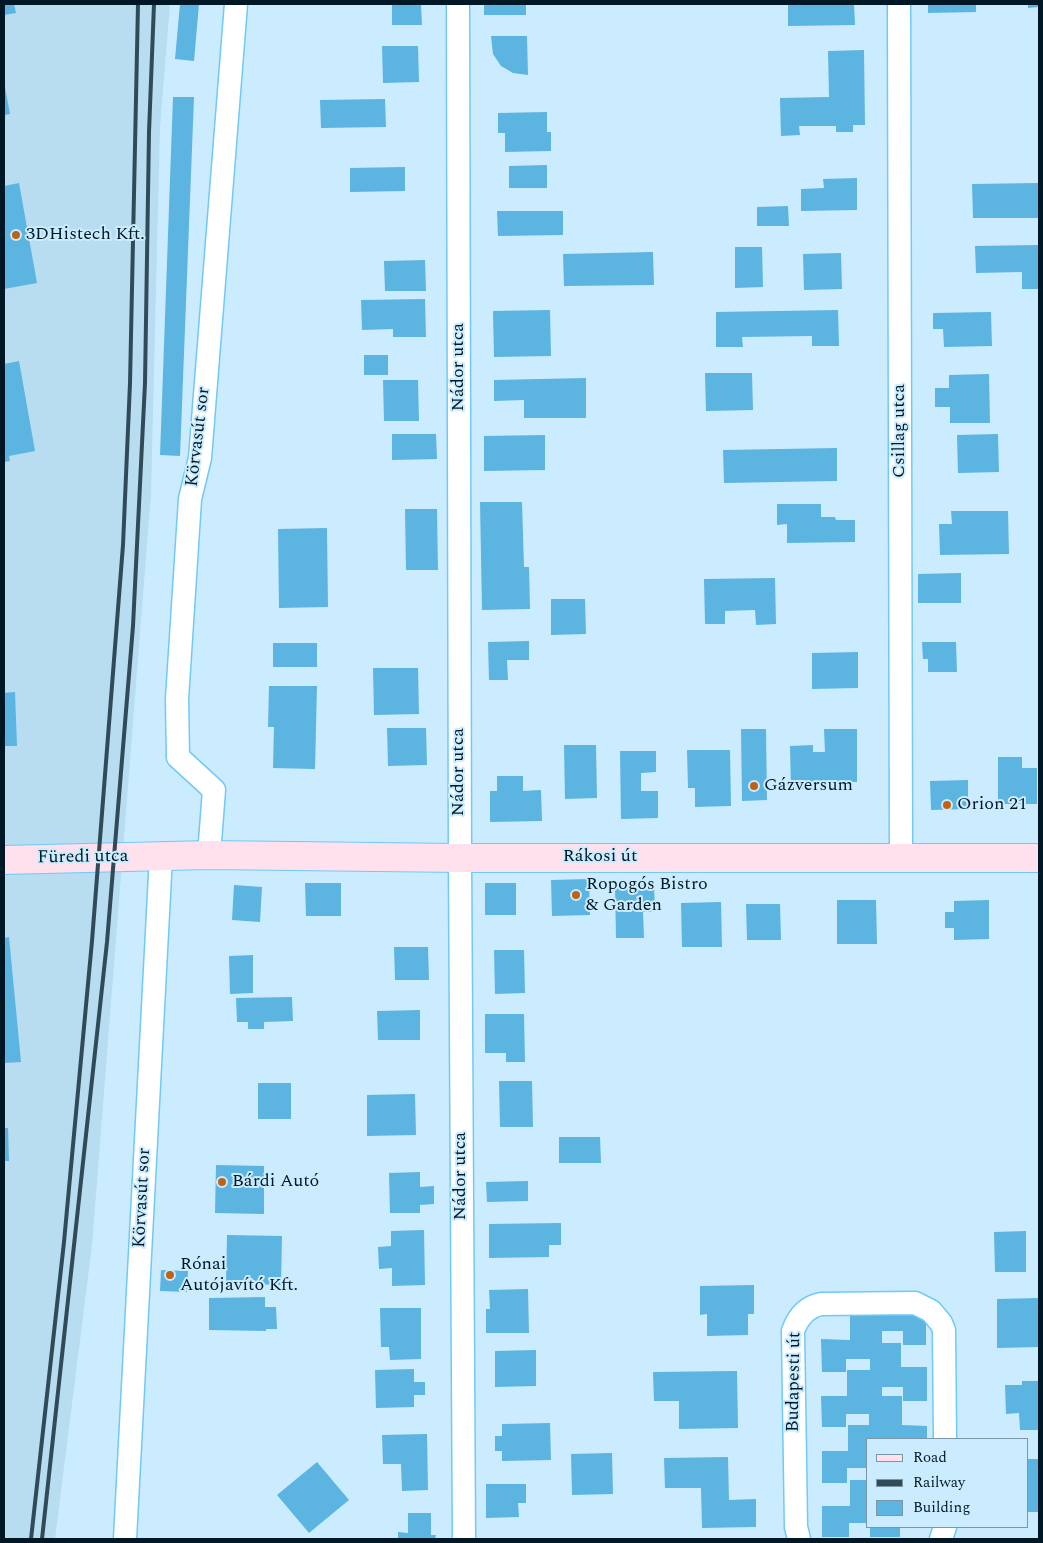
<!DOCTYPE html>
<meta charset="utf-8">
<style>
body{margin:0}
#map{position:relative;width:1043px;height:1543px;overflow:hidden;background:#cbecff;font-family:Spectral,serif}
canvas{display:block}
.frame{position:absolute;inset:0;border:5px solid #001825;pointer-events:none}
.legend{position:absolute;left:866px;top:1438px;width:162px;height:90px;box-sizing:border-box;background:#cbecff;border:1px solid #7a97a8;margin:0;padding:6px 9px;list-style:none;font-size:15px;color:#001825}
.legend li{display:flex;align-items:center;gap:10px;height:25px}
.legend b{width:25px;border:1px solid #7a97a8}
</style>
<div id="map">
<canvas width="1043" height="1543"></canvas>
<div class="frame"></div>
<ul class="legend">
<li><b style="height:6px;background:#ffe0ed"></b>Road</li>
<li><b style="height:6px;background:#304a58"></b>Railway</li>
<li><b style="height:14px;background:#5cb4e1"></b>Building</li>
</ul>
</div>
<script>
const g = document.querySelector('canvas').getContext('2d');
g.lineJoin = 'round';
function fillPath(path, color) {
  g.fillStyle = color;
  g.fill(path, 'evenodd');
}
function strokePath(path, color, width, dash) {
  g.strokeStyle = color;
  g.lineWidth = width;
  g.lineCap = dash ? 'butt' : 'round';
  g.setLineDash(dash || []);
  g.stroke(path);
}
function write(font, color, halo, rows, align = 'center') {
  g.font = font + ' Spectral,serif';
  g.lineWidth = 4;
  g.setLineDash([]);
  g.textBaseline = 'middle';
  g.strokeStyle = halo;
  g.fillStyle = color;
  for (const [text, x, y, turn = 0] of rows) {
    g.save();
    g.translate(x, y);
    g.rotate((+turn || 0) * Math.PI / 180);
    g.textAlign = isNaN(turn) ? turn : align;
    if (halo) g.strokeText(text, 0, 0);
    g.fillText(text, 0, 0);
    g.restore();
  }
}
fillPath(new Path2D(`
 M 4,4 L 170,4 L 160,127 L 151,493 L 92,1245 L 55,1539 L 4,1539 Z`), '#b8dcf0');
fillPath(new Path2D(`
 M 4,4 L 14,4 L 16,13 L 4,15 Z
 M 180,4 L 199,4 L 194,61 L 175,59 Z
 M 392,4 L 421,4 L 422,25 L 392,25 Z
 M 484,4 L 526,4 L 526,15 L 484,15 Z
 M 788,4 L 854,4 L 855,25 L 788,26 Z
 M 928,4 L 976,4 L 976,12 L 928,13 Z
 M 1028,4 L 1039,4 L 1039,7 L 1028,8 Z
 M 491,36 L 527,36 L 528,75 L 513,73 L 501,66 L 493,54 Z
 M 382,46 L 418,46 L 419,82 L 383,83 Z
 M 864,50 L 865,125 L 853,125 L 853,132 L 836,132 L 836,126 L 799,126 L 800,135 L 781,136 L 780,98 L 829,97 L 828,51 Z
 M 4,82 L 10,114 L 4,115 Z
 M 173,97 L 194,97 L 180,456 L 160,455 Z
 M 385,99 L 386,127 L 321,128 L 320,100 Z
 M 547,112 L 547,132 L 551,132 L 551,151 L 505,152 L 505,133 L 498,133 L 498,113 Z
 M 547,165 L 547,188 L 509,188 L 509,166 Z
 M 405,167 L 405,191 L 350,192 L 350,168 Z
 M 857,178 L 857,210 L 801,211 L 801,189 L 824,188 L 823,179 Z
 M 19,183 L 37,283 L 4,289 L 4,186 Z
 M 1039,183 L 1039,218 L 973,218 L 972,184 Z
 M 788,206 L 789,226 L 757,226 L 757,207 Z
 M 497,211 L 563,211 L 563,235 L 498,236 Z
 M 1039,245 L 1039,289 L 1022,289 L 1022,272 L 976,273 L 975,246 Z
 M 735,247 L 762,247 L 763,287 L 735,288 Z
 M 653,252 L 654,285 L 564,286 L 563,254 Z
 M 841,253 L 842,289 L 804,290 L 803,254 Z
 M 425,260 L 426,291 L 385,291 L 384,261 Z
 M 425,299 L 426,337 L 393,337 L 393,329 L 362,330 L 361,300 Z
 M 550,310 L 551,356 L 494,357 L 493,311 Z
 M 838,310 L 839,346 L 812,346 L 812,336 L 742,337 L 743,347 L 716,347 L 716,312 Z
 M 991,312 L 992,346 L 944,347 L 943,329 L 933,329 L 933,313 Z
 M 364,355 L 388,355 L 388,375 L 364,375 Z
 M 19,361 L 35,451 L 9,456 L 10,461 L 4,462 L 4,364 Z
 M 705,373 L 752,373 L 753,410 L 706,411 Z
 M 989,374 L 990,423 L 950,423 L 950,407 L 935,407 L 935,388 L 949,388 L 949,375 Z
 M 586,378 L 586,418 L 524,418 L 524,400 L 494,401 L 494,380 Z
 M 383,380 L 418,380 L 419,421 L 384,421 Z
 M 392,434 L 436,434 L 437,459 L 392,460 Z
 M 998,434 L 999,472 L 958,473 L 957,435 Z
 M 545,435 L 545,470 L 484,471 L 484,436 Z
 M 837,448 L 837,481 L 724,483 L 723,450 Z
 M 480,502 L 522,502 L 524,567 L 529,567 L 530,609 L 482,610 Z
 M 777,504 L 821,504 L 821,517 L 835,517 L 836,520 L 855,520 L 855,542 L 787,543 L 787,524 L 777,525 Z
 M 405,509 L 437,509 L 438,570 L 406,570 Z
 M 951,511 L 1008,511 L 1009,554 L 940,555 L 939,524 L 952,524 Z
 M 327,528 L 328,607 L 279,608 L 278,529 Z
 M 961,573 L 961,603 L 918,603 L 918,574 Z
 M 775,578 L 776,624 L 756,625 L 755,610 L 725,611 L 725,624 L 705,624 L 704,579 Z
 M 551,599 L 585,599 L 586,634 L 551,635 Z
 M 529,641 L 529,660 L 507,660 L 508,680 L 489,680 L 488,642 Z
 M 922,642 L 956,642 L 957,672 L 928,672 L 928,659 L 923,659 Z
 M 273,643 L 317,643 L 317,667 L 273,667 Z
 M 858,652 L 858,688 L 812,689 L 812,653 Z
 M 373,668 L 418,668 L 419,714 L 374,715 Z
 M 269,686 L 317,686 L 315,769 L 273,768 L 274,727 L 268,727 Z
 M 15,692 L 17,746 L 4,746 L 4,693 Z
 M 387,728 L 426,728 L 427,765 L 388,766 Z
 M 741,729 L 766,729 L 767,800 L 742,801 Z
 M 824,729 L 857,729 L 857,782 L 814,782 L 814,789 L 791,789 L 790,746 L 813,745 L 813,752 L 825,752 Z
 M 564,745 L 596,745 L 597,798 L 565,799 Z
 M 687,750 L 730,750 L 731,806 L 695,807 L 695,788 L 688,788 Z
 M 620,751 L 656,751 L 656,772 L 641,773 L 641,791 L 658,791 L 658,818 L 621,819 Z
 M 998,757 L 1022,757 L 1022,768 L 1037,768 L 1037,804 L 998,804 Z
 M 497,776 L 523,776 L 523,791 L 541,790 L 542,821 L 490,822 L 490,791 L 497,791 Z
 M 968,780 L 968,809 L 931,810 L 930,781 Z
 M 589,879 L 590,915 L 552,916 L 551,880 Z
 M 305,883 L 341,883 L 341,916 L 306,916 Z
 M 485,883 L 516,883 L 516,915 L 485,915 Z
 M 234,885 L 262,887 L 260,922 L 232,920 Z
 M 654,885 L 655,912 L 643,912 L 644,938 L 616,938 L 615,886 Z
 M 837,900 L 876,900 L 877,944 L 837,944 Z
 M 989,900 L 989,939 L 954,940 L 954,928 L 945,928 L 945,912 L 954,912 L 954,901 Z
 M 721,902 L 722,947 L 682,947 L 681,903 Z
 M 746,904 L 780,904 L 781,940 L 747,940 Z
 M 9,937 L 21,1062 L 4,1063 L 4,938 Z
 M 394,947 L 428,947 L 429,980 L 395,980 Z
 M 494,950 L 524,950 L 525,993 L 495,994 Z
 M 253,955 L 253,993 L 230,994 L 229,956 Z
 M 292,997 L 293,1021 L 264,1022 L 264,1029 L 248,1029 L 248,1022 L 237,1022 L 236,998 Z
 M 420,1010 L 420,1040 L 378,1040 L 377,1011 Z
 M 485,1014 L 524,1014 L 525,1062 L 506,1062 L 506,1053 L 485,1053 Z
 M 499,1081 L 532,1081 L 533,1127 L 500,1127 Z
 M 258,1083 L 291,1083 L 291,1119 L 258,1119 Z
 M 415,1094 L 416,1135 L 367,1136 L 367,1095 Z
 M 4,1128 L 8,1128 L 9,1161 L 4,1161 Z
 M 559,1137 L 600,1137 L 601,1163 L 559,1163 Z
 M 216,1165 L 264,1166 L 264,1214 L 215,1213 Z
 M 420,1172 L 420,1187 L 434,1186 L 434,1204 L 420,1205 L 420,1213 L 390,1213 L 389,1173 Z
 M 528,1181 L 528,1201 L 487,1202 L 486,1182 Z
 M 561,1223 L 561,1245 L 549,1245 L 549,1257 L 489,1258 L 489,1224 Z
 M 424,1230 L 425,1285 L 392,1286 L 392,1268 L 379,1269 L 378,1247 L 391,1246 L 391,1231 Z
 M 1026,1231 L 1026,1272 L 995,1272 L 994,1232 Z
 M 227,1235 L 282,1236 L 281,1285 L 226,1283 Z
 M 161,1270 L 188,1271 L 187,1292 L 160,1291 Z
 M 754,1285 L 754,1314 L 748,1314 L 748,1335 L 707,1336 L 707,1314 L 700,1315 L 700,1286 Z
 M 528,1289 L 529,1333 L 486,1333 L 486,1309 L 490,1309 L 489,1290 Z
 M 265,1297 L 265,1307 L 276,1307 L 277,1329 L 266,1329 L 266,1331 L 209,1330 L 209,1298 Z
 M 1039,1298 L 1039,1347 L 997,1348 L 997,1299 Z
 M 380,1308 L 421,1308 L 421,1359 L 390,1360 L 389,1347 L 381,1347 Z
 M 850,1315 L 926,1315 L 926,1345 L 903,1345 L 903,1331 L 882,1331 L 882,1343 L 901,1343 L 901,1367 L 927,1367 L 927,1401 L 903,1401 L 903,1387 L 882,1387 L 882,1396 L 902,1396 L 902,1425 L 927,1426 L 927,1439 L 867,1439 L 867,1468 L 847,1468 L 847,1483 L 822,1483 L 822,1451 L 848,1451 L 848,1425 L 869,1425 L 869,1414 L 846,1414 L 846,1427 L 822,1427 L 821,1396 L 847,1396 L 847,1370 L 870,1370 L 870,1359 L 846,1359 L 846,1372 L 822,1372 L 821,1339 L 850,1340 Z
 M 536,1350 L 536,1386 L 495,1387 L 495,1351 Z
 M 414,1369 L 414,1382 L 425,1382 L 425,1395 L 414,1395 L 414,1407 L 376,1408 L 375,1370 Z
 M 737,1371 L 738,1428 L 679,1429 L 679,1401 L 654,1401 L 653,1372 Z
 M 1022,1381 L 1039,1381 L 1039,1430 L 1020,1430 L 1019,1413 L 1006,1414 L 1005,1385 L 1022,1385 Z
 M 550,1423 L 551,1460 L 502,1461 L 502,1451 L 495,1451 L 495,1436 L 502,1436 L 502,1424 Z
 M 427,1434 L 428,1490 L 402,1491 L 401,1464 L 383,1464 L 382,1435 Z
 M 612,1453 L 613,1494 L 572,1495 L 571,1454 Z
 M 728,1457 L 729,1500 L 756,1499 L 756,1527 L 702,1528 L 701,1488 L 665,1488 L 664,1458 Z
 M 1027,1459 L 1039,1459 L 1039,1512 L 1027,1512 Z
 M 317,1462 L 349,1500 L 309,1533 L 277,1495 Z
 M 850,1480 L 867,1480 L 867,1523 L 849,1523 L 849,1537 L 822,1537 L 822,1506 L 850,1506 Z
 M 486,1484 L 526,1484 L 526,1503 L 518,1503 L 519,1517 L 486,1518 Z
 M 408,1513 L 431,1513 L 431,1535 L 436,1535 L 435,1539 L 398,1539 L 398,1532 L 408,1533 Z
 M 870,1527 L 900,1527 L 900,1537 L 870,1537 Z`), '#5cb4e1');
const minor = new Path2D(`
 M 458,4 L 460,858 L 464,1539
 M 899,4 L 901,858
 M 209,855 L 214,790 L 178,757 L 177,699 L 190,499 L 200,458 L 236,4
 M 125,1539 L 161,856
 M 799,1539 L 796,1527 L 793,1331 C 798,1317 806,1307 821,1304 L 915,1303 L 931,1311 L 941,1323 L 944,1330 L 945,1439
 M 941,1539 L 945,1527`);
const secondary = new Path2D(`
 M 4,860 L 209,855 L 460,858 L 1039,858`);
strokePath(minor, '#71c9f7', 25);
strokePath(secondary, '#71c9f7', 30);
strokePath(minor, '#fff', 22);
strokePath(secondary, '#ffe0ed', 28);
strokePath(new Path2D(`
 M 31,1539 L 64,1242 L 92,941 L 123,545 L 130,383 L 138,4
 M 42,1539 L 107,942 L 133,626 L 145,383 L 149,132 L 154,4`), '#304a58', 4);
for (const [x, y, r, color] of [
 [16,235,5,"#bf6214"],
 [754,786,5,"#bf6214"],
 [947,805,5,"#bf6214"],
 [576,895,5,"#bf6214"],
 [222,1182,5,"#bf6214"],
 [170,1275,5,"#bf6214"]
]) {
  const dot = new Path2D();
  dot.arc(x, y, r, 0, 2 * Math.PI);
  g.fillStyle = color;
  g.fill(dot);
  strokePath(dot, '#cbecff', 2);
}
write('18px', '#001825', '#cbecff', [
 ["3DHistech Kft.",26,235],
 ["Gázversum",764,786],
 ["Orion 21",957,805],
 ["Ropogós Bistro",586,885],
 ["& Garden",586,906],
 ["Bárdi Autó",232,1182],
 ["Rónai",180,1265],
 ["Autójavító Kft.",180,1286]
], 'left');
write('18px', '#001825', '#cbecff', [
 ["Nádor utca",459,367,-90],
 ["Csillag utca",900,431,-90],
 ["Körvasút sor",199,437,-83],
 ["Nádor utca",459,772,-90],
 ["Rákosi út",600,857],
 ["Füredi utca",83,858,-1],
 ["Nádor utca",461,1176,-90],
 ["Körvasút sor",143,1198,-87],
 ["Budapesti út",795,1382,-89]
]);
</script>
